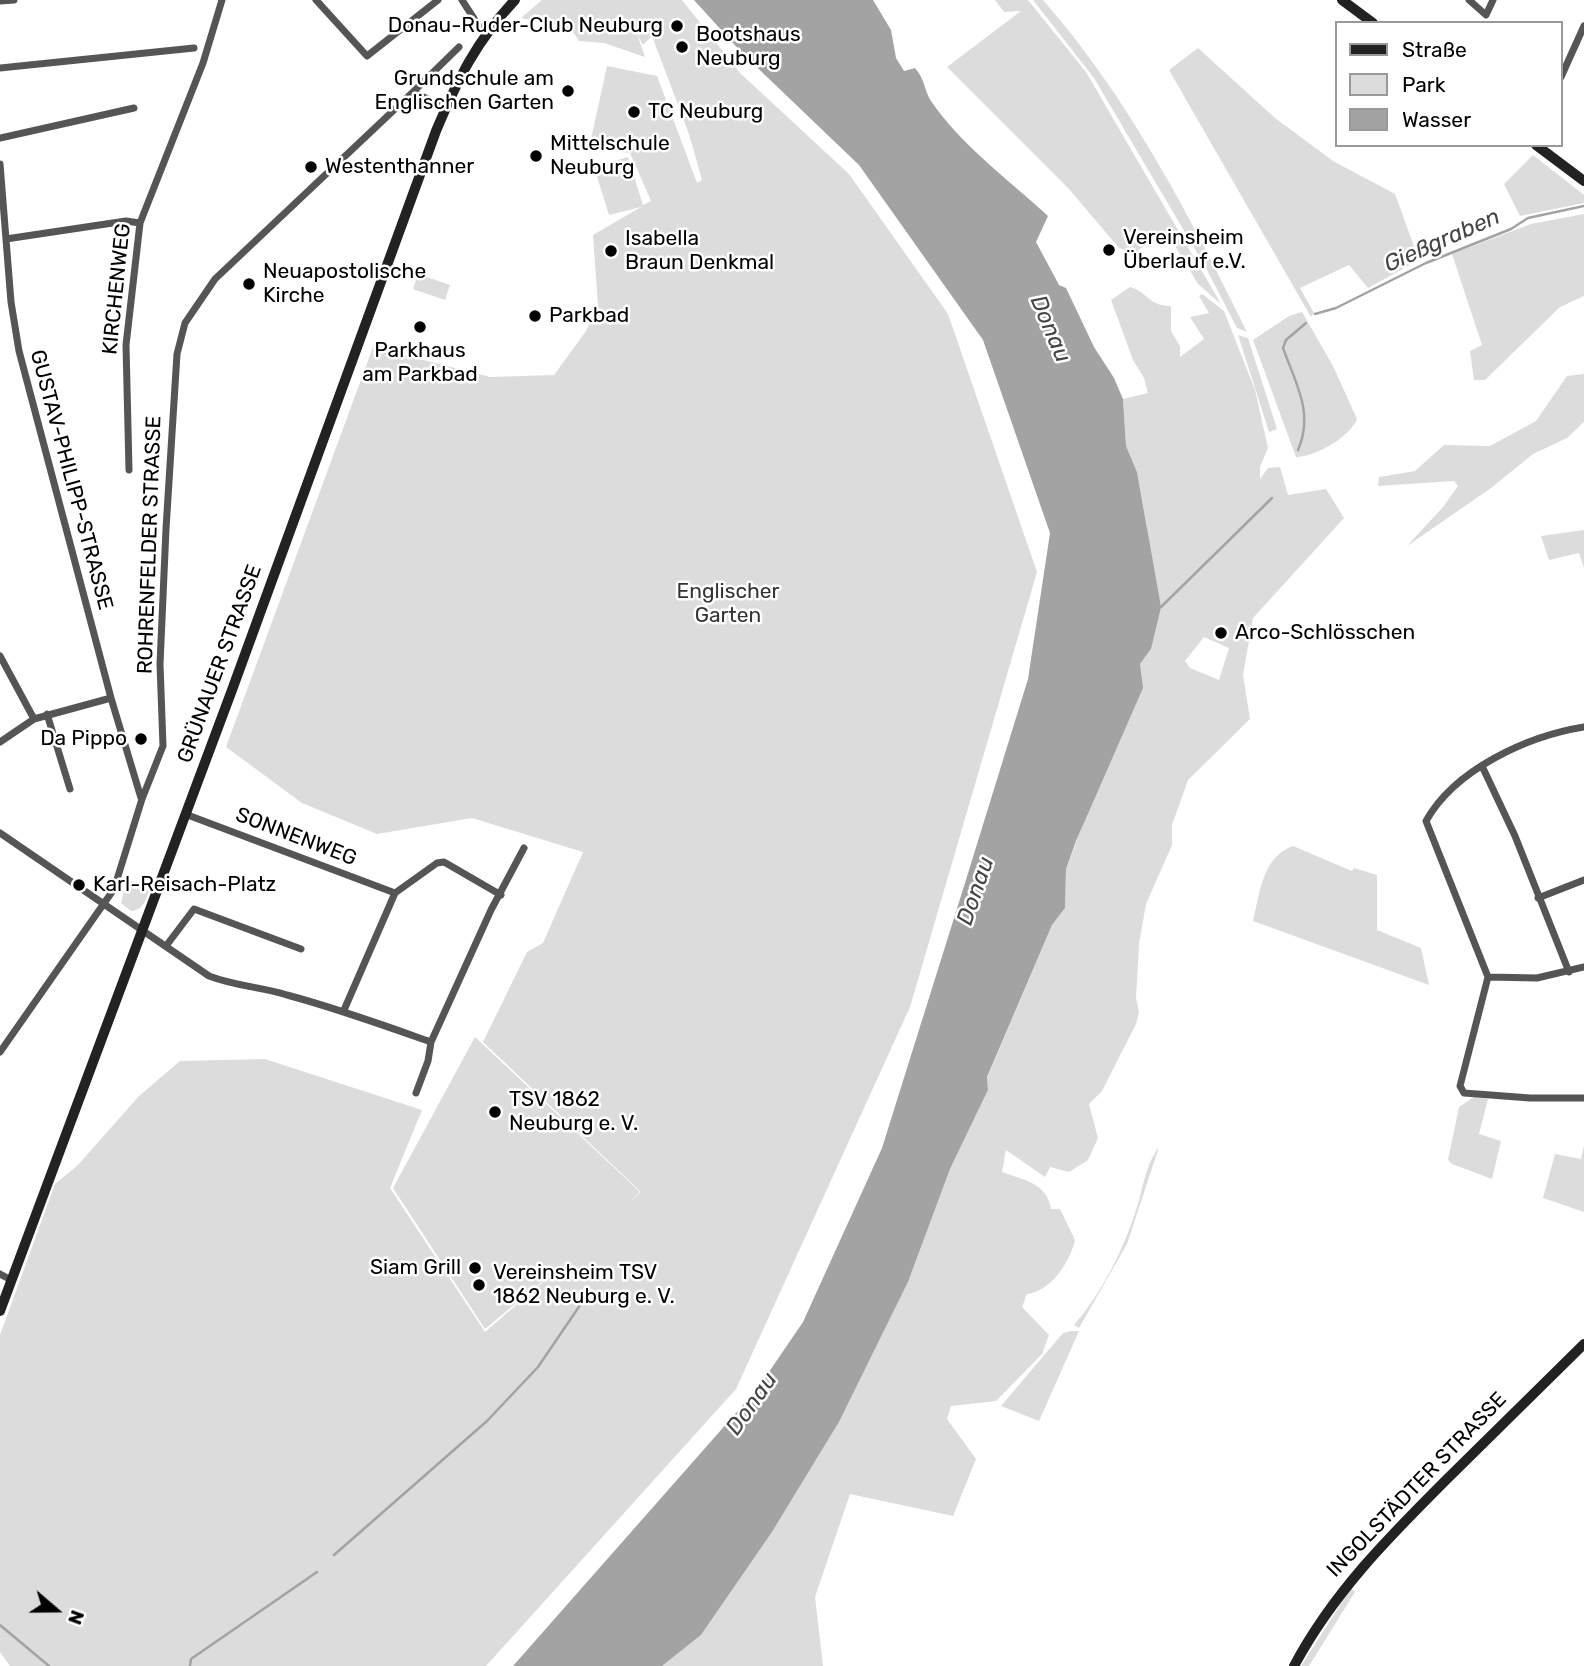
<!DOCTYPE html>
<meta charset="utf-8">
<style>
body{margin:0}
#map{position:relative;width:1584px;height:1666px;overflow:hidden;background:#fff;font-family:Rubik,sans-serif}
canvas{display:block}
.legend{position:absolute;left:1335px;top:21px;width:228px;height:126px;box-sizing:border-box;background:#fff;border:2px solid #999;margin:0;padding:9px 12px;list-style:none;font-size:21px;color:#000}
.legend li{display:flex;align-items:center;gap:14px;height:35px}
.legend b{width:35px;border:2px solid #999}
.north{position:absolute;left:21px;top:1575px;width:70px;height:70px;-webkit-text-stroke:5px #fff;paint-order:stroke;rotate:110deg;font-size:19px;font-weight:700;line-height:28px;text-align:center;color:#000}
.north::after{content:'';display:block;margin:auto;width:24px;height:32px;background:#000;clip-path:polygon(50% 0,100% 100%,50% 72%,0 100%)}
</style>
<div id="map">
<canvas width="1584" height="1666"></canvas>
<ul class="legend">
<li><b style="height:9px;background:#222"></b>Straße</li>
<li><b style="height:19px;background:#dcdcdc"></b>Park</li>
<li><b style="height:19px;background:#a3a3a3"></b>Wasser</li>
</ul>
<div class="north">N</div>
</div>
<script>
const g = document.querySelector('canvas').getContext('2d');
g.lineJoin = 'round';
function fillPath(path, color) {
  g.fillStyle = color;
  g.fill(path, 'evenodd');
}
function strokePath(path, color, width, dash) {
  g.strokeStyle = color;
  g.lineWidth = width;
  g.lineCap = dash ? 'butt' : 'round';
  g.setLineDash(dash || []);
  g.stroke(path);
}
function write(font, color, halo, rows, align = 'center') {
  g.font = font + ' Rubik,sans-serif';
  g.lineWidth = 5;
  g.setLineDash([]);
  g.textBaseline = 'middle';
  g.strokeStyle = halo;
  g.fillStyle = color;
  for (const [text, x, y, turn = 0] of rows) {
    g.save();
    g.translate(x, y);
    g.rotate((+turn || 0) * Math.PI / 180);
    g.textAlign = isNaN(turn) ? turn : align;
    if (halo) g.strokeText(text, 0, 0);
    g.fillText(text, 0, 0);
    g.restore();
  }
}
fillPath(new Path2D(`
 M 542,0 L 682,0 L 740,73 L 849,174 L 948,314 L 1037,572 L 910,1007 L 736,1389 L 486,1666 L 10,1666 L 0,1652 L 0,1335 L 55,1184 L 78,1165 L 139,1096 L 180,1061 L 265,1059 L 422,1110 L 390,1188 L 485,1332 L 573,1256 L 485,1329 L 393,1188 L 475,1037 L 640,1192 L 628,1204 L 641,1192 L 483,1042 L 527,952 L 543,943 L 583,852 L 472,818 L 377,834 L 302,803 L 226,747 L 373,347 L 490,377 L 554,375 L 586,331 L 598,306 L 593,235 L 641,207 L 609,215 L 594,167 L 628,157 L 643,205 L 651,201 L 630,153 L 589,148 L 607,66 L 657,76 L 697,183 L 702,180 L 689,134 L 652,36 L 643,45 L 637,34 L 645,57 L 604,43 L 579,41 L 571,29 L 521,18 Z
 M 995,0 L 1028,0 L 1086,72 L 1221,304 L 1198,284 L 1166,231 L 1134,253 L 1119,248 L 1069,189 L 947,67 L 1021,11 L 1004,12 Z
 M 1033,0 L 1043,0 C 1128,97 1190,216 1247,332 L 1237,328 L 1206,268 L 1094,78 Z
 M 1198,48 L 1275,118 L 1333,161 L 1395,194 L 1419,260 L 1368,288 L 1349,265 L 1300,288 L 1314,313 L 1311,317 L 1169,70 Z
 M 1533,155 L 1584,195 L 1584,203 L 1520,216 L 1504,184 Z
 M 1584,214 L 1584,296 L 1560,307 L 1485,380 L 1474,380 L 1470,351 L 1482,345 L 1452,254 L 1531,224 Z
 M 418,274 L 450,285 L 445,300 L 413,289 Z
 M 1130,287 C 1148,292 1148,306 1171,306 L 1171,331 L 1180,346 L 1180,357 L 1204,339 L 1190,317 L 1209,313 L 1199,296 L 1202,294 L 1224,311 L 1255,390 L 1268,448 L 1260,467 L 1260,479 L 1268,468 L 1280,467 L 1288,495 L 1326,489 L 1344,518 L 1253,618 L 1243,675 L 1250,719 L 1188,780 L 1172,825 L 1172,845 L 1146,904 L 1139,944 L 1136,998 L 1139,1012 L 1136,1024 L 1102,1091 L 1089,1104 L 1098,1138 L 1088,1160 L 1069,1172 L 1050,1167 L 1045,1177 L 1006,1150 L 1002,1172 C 1024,1180 1047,1183 1051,1209 L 1060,1209 L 1075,1240 C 1070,1262 1051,1291 1027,1294 L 1022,1307 L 1049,1335 L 1042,1354 L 996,1401 L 951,1406 L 947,1419 L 976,1459 L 953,1516 L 850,1494 L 815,1597 L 823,1666 L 662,1666 L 701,1635 L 772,1532 L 839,1422 L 908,1282 L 950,1169 L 988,1090 L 987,1078 L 1052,925 L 1065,908 L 1066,869 L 1139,677 L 1140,664 L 1151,649 L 1147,527 L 1137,472 L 1126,446 L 1123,399 L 1148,393 L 1144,378 L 1133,360 L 1111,300 ZM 1204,637 L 1229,648 L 1219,680 L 1190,668 L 1185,661 Z
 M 1302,312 L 1333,366 L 1357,419 C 1350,437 1315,457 1296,457 L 1253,340 L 1289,316 Z
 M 1238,335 L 1248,338 L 1277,429 L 1269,432 Z
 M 1584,374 L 1584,422 L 1567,438 L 1533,454 L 1491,488 L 1407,546 L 1443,507 L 1458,486 L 1454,481 L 1378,486 L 1379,477 L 1415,471 L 1444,445 L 1490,446 L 1536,421 L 1567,376 Z
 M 1584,530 L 1584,568 L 1579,553 L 1549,560 L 1541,536 Z
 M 1293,846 L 1352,871 L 1354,868 L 1377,875 L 1377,930 L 1421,948 L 1429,985 L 1253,921 C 1260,893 1262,857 1293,846 Z
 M 127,879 L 150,888 C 146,899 144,910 131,911 L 121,903 Z
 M 1474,1097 L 1488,1099 L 1479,1134 L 1501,1141 L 1492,1179 L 1452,1164 L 1448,1160 L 1459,1107 Z
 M 1584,1145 L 1584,1212 L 1543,1198 L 1555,1154 L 1581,1159 Z
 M 1159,1147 L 1127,1244 L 1079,1328 L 1074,1325 C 1103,1291 1124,1249 1137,1207 C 1144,1185 1145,1166 1159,1147 Z
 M 1071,1331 L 1079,1331 L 1039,1421 L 1001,1406 L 1063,1333 Z
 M 1351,1588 L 1355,1592 L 1309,1666 L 1301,1666 Z`), '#dcdcdc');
fillPath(new Path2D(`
 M 694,0 L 873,0 L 891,30 L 896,58 L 904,71 L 915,68 C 925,79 924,90 931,101 C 959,143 1011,182 1048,216 L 1036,242 L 1059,285 L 1066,288 L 1094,347 L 1114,378 L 1123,399 L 1126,446 L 1137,472 L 1161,607 L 1151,649 L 1140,664 L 1143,688 L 1076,841 L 1066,869 L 1065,908 L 1052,925 L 987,1077 L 988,1090 L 950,1169 L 908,1282 L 839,1422 L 772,1532 L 701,1635 L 662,1666 L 513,1666 L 758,1388 L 803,1322 L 882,1148 L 965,883 L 1028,679 L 1050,533 L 983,340 L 859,165 L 742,53 Z`), '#a3a3a3');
strokePath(new Path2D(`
 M 1315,314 L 1336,308 L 1426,263 L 1511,229 L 1528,218 L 1584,206
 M 1298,450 C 1314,413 1296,384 1283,348 L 1286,340 L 1306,323
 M 1161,607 L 1272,498
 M 334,1555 L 487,1421 L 538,1367 L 589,1292
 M 0,1625 L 49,1666
 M 190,1666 L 191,1659 L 317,1572`), '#a3a3a3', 2.5);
strokePath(new Path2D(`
 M 316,0 L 367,56 L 438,0
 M 462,0 L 484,34
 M 1469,0 L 1486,15 L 1493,0
 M 0,1 L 14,0
 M 0,68 L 194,48
 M 1561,77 L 1584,26
 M 413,92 L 459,47
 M 0,138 L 134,108
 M 0,164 L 11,302 L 19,351 L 111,698 L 141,798
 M 6,239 L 126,221 L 140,223
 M 129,470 L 126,345 L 140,223 L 203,63 L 222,0
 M 0,656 L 34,719
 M 47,714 L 70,789
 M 0,742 L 34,719 L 111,698
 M 1482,766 L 1515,836 L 1569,972
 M 185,814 L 395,893
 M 0,833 L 209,976 C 235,986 261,987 287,995 C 336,1008 383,1025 431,1042
 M 1538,898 L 1584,880
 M 166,946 L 194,909 L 301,949
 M 1488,977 L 1426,821 C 1455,769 1528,736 1584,727
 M 1488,977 L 1460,1086 L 1464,1093 L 1530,1098 L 1584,1098
 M 1488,977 L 1537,978 L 1584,967
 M 344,1010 L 395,893 L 437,863 L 444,862 L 501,895
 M 0,1052 L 114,889 L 142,799 L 163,746 L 160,664 L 166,529 L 177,354 L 185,323 L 215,279 L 413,92 L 446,108
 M 416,1093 L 428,1061 L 431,1042 L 491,910 L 524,848
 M 0,1274 L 11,1280`), '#555', 7);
strokePath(new Path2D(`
 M 1342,0 L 1373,23
 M 1536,145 L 1584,181
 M 0,1311 L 232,690 L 436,131 C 458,79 476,41 515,0
 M 1294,1666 C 1333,1593 1388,1538 1446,1480 C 1492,1435 1538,1389 1584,1344`), '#222', 10);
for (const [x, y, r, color] of [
 [677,26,7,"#000"],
 [682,47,7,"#000"],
 [568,91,7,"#000"],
 [634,112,7,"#000"],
 [536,156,7,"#000"],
 [311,167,7,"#000"],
 [1109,250,7,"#000"],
 [611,251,7,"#000"],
 [249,284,7,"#000"],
 [535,316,7,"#000"],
 [420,327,7,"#000"],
 [1221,633,7,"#000"],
 [141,739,7,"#000"],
 [79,885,7,"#000"],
 [495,1112,7,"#000"],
 [475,1268,7,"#000"],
 [479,1285,7,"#000"]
]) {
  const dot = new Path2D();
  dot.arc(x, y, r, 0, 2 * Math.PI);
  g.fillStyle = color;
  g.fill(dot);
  strokePath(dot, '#fff', 2.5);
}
write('21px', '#000', '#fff', [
 ["Donau-Ruder-Club Neuburg",663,26,"right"],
 ["Bootshaus",696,35],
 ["Neuburg",696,59],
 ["Grundschule am",554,79,"right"],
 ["Englischen Garten",554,103,"right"],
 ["TC Neuburg",648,112],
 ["Mittelschule",550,144],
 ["Neuburg",550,168],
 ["Westenthanner",325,167],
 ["Vereinsheim",1123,238],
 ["Überlauf e.V.",1123,262],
 ["Isabella",625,239],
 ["Braun Denkmal",625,263],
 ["Neuapostolische",263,272],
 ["Kirche",263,296],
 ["Parkbad",549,316],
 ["Parkhaus",420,351,"center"],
 ["am Parkbad",420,375,"center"],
 ["Arco-Schlösschen",1235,633],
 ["Da Pippo",127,739,"right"],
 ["Karl-Reisach-Platz",93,885],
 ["TSV 1862",509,1100],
 ["Neuburg e. V.",509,1124],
 ["Siam Grill",461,1268,"right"],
 ["Vereinsheim TSV",493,1273],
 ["1862 Neuburg e. V.",493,1297]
], 'left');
write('21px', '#000', '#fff', [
 ["KIRCHENWEG",117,289,-84],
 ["GUSTAV-PHILIPP-STRASSE",71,480,75],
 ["ROHRENFELDER STRASSE",150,545,-88],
 ["GRÜNAUER STRASSE",220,664,-70],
 ["SONNENWEG",296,837,21],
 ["INGOLSTÄDTER STRASSE",1417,1485,-46]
]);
write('21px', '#333', '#fff', [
 ["Englischer",728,592],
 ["Garten",728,616]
]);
write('italic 23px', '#444', '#fff', [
 ["Gießgraben",1442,241,-24],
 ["Donau",1050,329,67],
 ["Donau",976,891,-71],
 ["Donau",752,1404,-55]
]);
</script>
